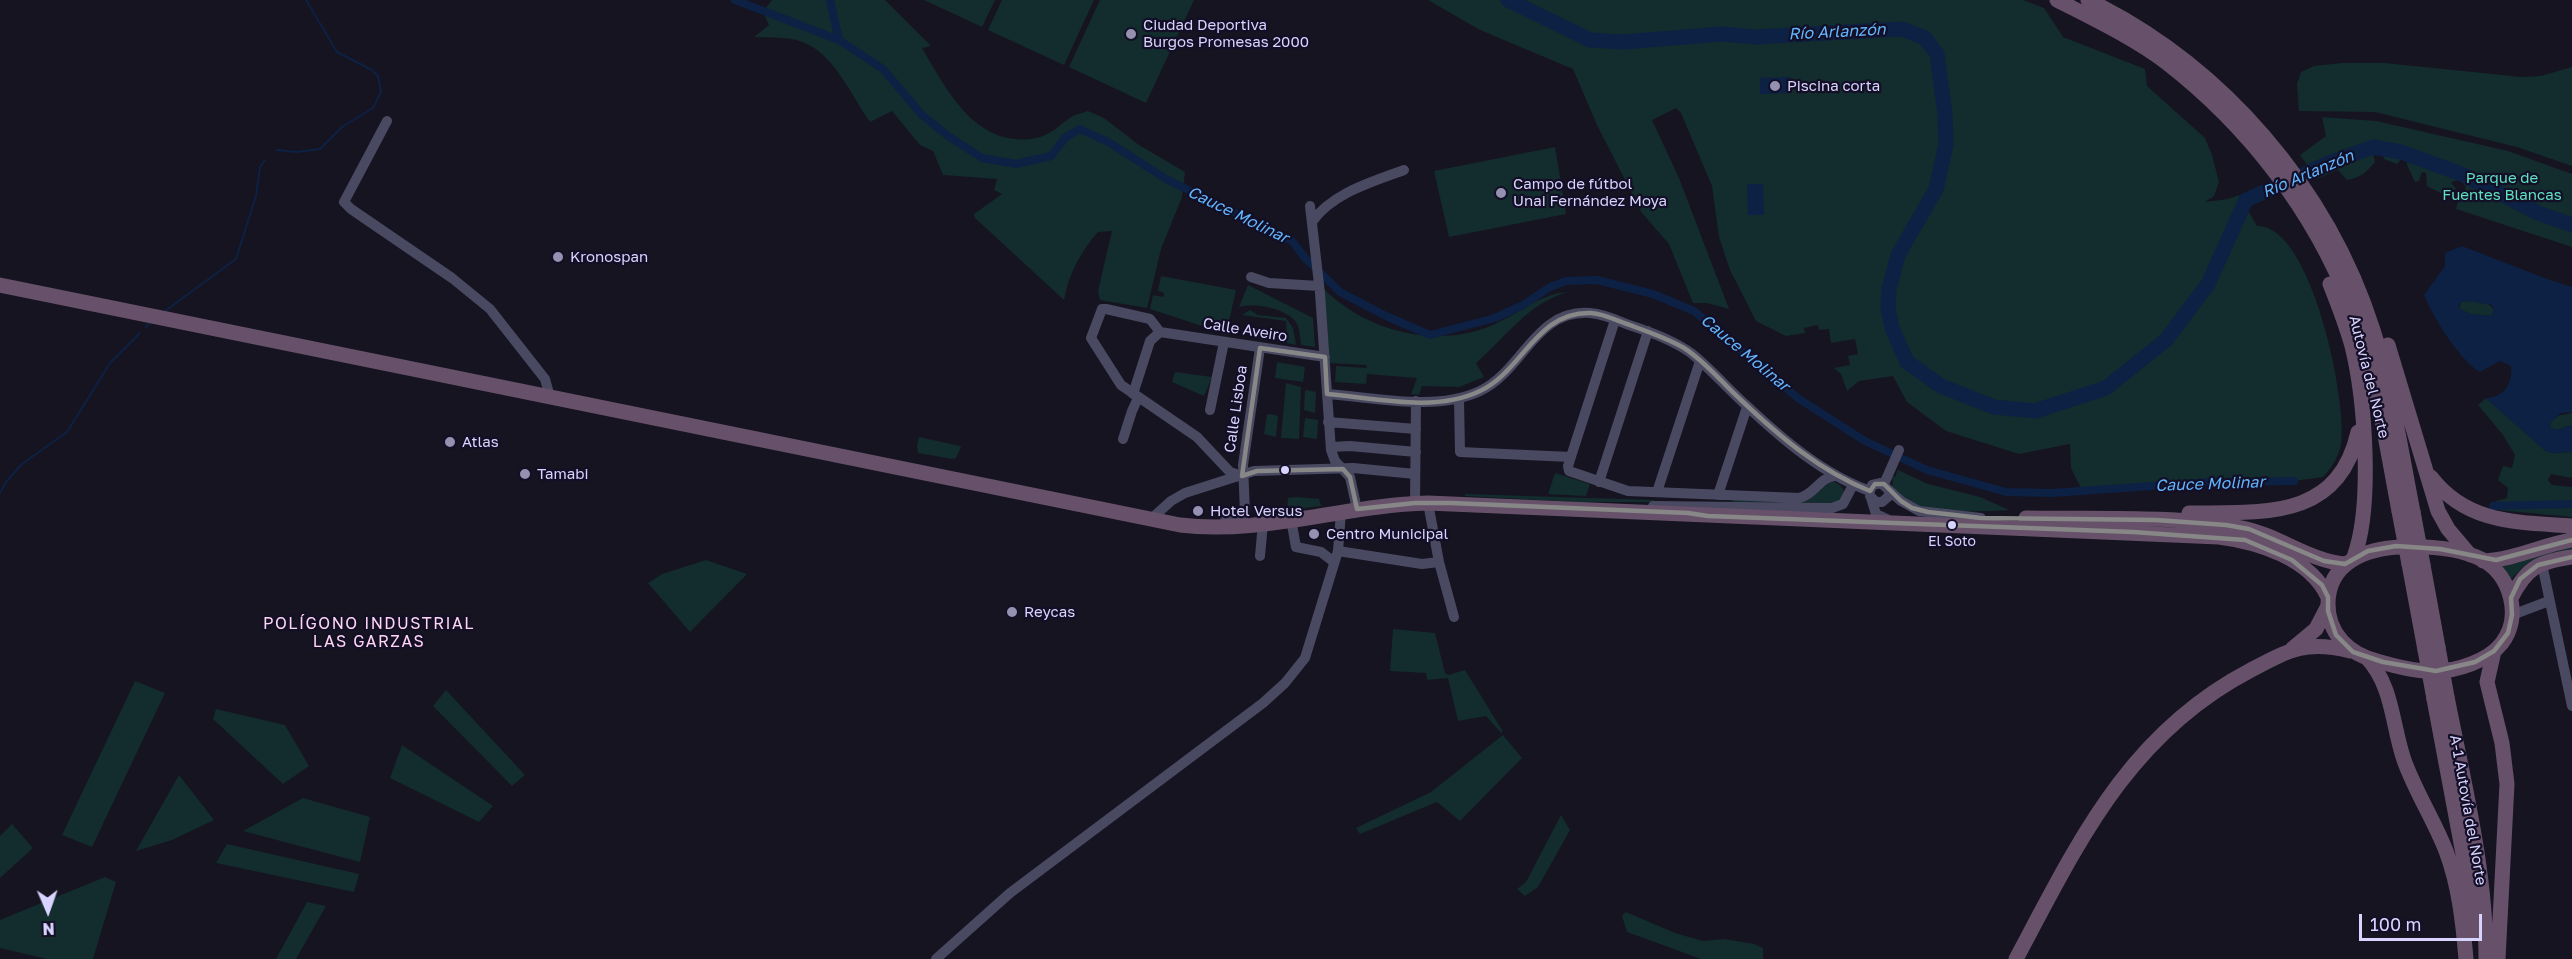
<!DOCTYPE html>
<meta charset="utf-8">
<style>
body{margin:0}
#map{position:relative;width:2572px;height:959px;overflow:hidden;background:#161421;font-family:"Golos Text",sans-serif}
canvas{display:block}
.north{position:absolute;left:18px;top:881px;width:60px;height:60px;-webkit-text-stroke:4px #130f26;paint-order:stroke;rotate:178deg;font-size:16px;font-weight:700;line-height:24px;text-align:center;color:#d9d4ff}
.north::after{content:'';display:block;margin:auto;width:21px;height:27px;background:#d9d4ff;clip-path:polygon(50% 0,100% 100%,50% 72%,0 100%)}
.scale{position:absolute;left:2359px;top:914px;width:123px;height:27px;box-sizing:border-box;border:3px solid #d9d4ff;border-top:0;padding-left:8px;font-size:18px;line-height:21px;white-space:nowrap;color:#d9d4ff;-webkit-text-stroke:4px #130f26;paint-order:stroke}
</style>
<div id="map">
<canvas width="2572" height="959"></canvas>
<div class="north">N</div>
<div class="scale">100 m</div>
</div>
<script>
const g = document.querySelector('canvas').getContext('2d');
g.lineJoin = 'round';
function fillPath(path, color) {
  g.fillStyle = color;
  g.fill(path, 'evenodd');
}
function strokePath(path, color, width, dash) {
  g.strokeStyle = color;
  g.lineWidth = width;
  g.lineCap = dash ? 'butt' : 'round';
  g.setLineDash(dash || []);
  g.stroke(path);
}
function write(font, color, halo, rows, align = 'center') {
  g.font = font + ' "Golos Text",sans-serif';
  g.lineWidth = 4.5;
  g.setLineDash([]);
  g.textBaseline = 'middle';
  g.strokeStyle = halo;
  g.fillStyle = color;
  for (const [text, x, y, turn = 0] of rows) {
    g.save();
    g.translate(x, y);
    g.rotate((+turn || 0) * Math.PI / 180);
    g.textAlign = isNaN(turn) ? turn : align;
    if (halo) g.strokeText(text, 0, 0);
    g.fillText(text, 0, 0);
    g.restore();
  }
}
fillPath(new Path2D(`
 M 772,0 L 885,0 L 931,46 L 922,48 C 947,90 974,145 1031,139 C 1049,137 1058,126 1071,117 C 1076,114 1083,113 1088,111 L 1104,118 L 1139,145 L 1185,172 L 1182,197 L 1161,249 L 1147,308 L 1100,300 L 1098,291 L 1112,231 L 1098,232 C 1080,253 1069,273 1064,300 L 975,218 L 974,214 L 1002,194 L 994,190 L 997,179 L 943,175 L 933,151 L 920,145 L 892,111 L 870,122 C 852,97 837,60 809,45 C 793,36 771,38 754,37 L 769,25 L 763,12 Z
 M 924,0 L 995,0 L 982,27 Z
 M 1002,0 L 1094,0 L 1064,65 L 988,30 Z
 M 1100,0 L 1194,0 L 1146,103 L 1069,67 Z
 M 1428,0 L 2023,0 L 2044,8 L 2063,37 L 2145,69 L 2147,86 L 2205,138 L 2212,155 L 2219,182 L 2214,196 L 2205,202 L 2228,199 L 2239,195 L 2257,226 C 2311,223 2348,402 2341,445 C 2338,458 2332,467 2323,477 L 2294,481 L 2210,482 L 2083,492 L 2071,468 L 2070,444 L 2019,454 L 1946,431 L 1907,402 L 1893,376 L 1859,381 L 1847,391 L 1841,374 L 1834,368 L 1850,365 L 1848,356 L 1858,354 L 1855,339 L 1831,343 L 1829,329 L 1819,330 L 1818,325 L 1804,328 L 1805,333 L 1786,336 L 1756,321 L 1730,270 L 1719,237 L 1712,186 L 1681,113 L 1676,108 L 1652,120 L 1679,178 L 1729,309 L 1707,303 L 1693,303 L 1669,244 L 1642,213 L 1597,125 L 1573,69 L 1480,30 Z
 M 2342,63 L 2384,63 L 2522,77 L 2541,76 L 2572,67 L 2572,166 L 2517,147 L 2375,112 L 2299,111 L 2297,84 L 2301,72 L 2314,66 Z
 M 2322,117 L 2376,121 L 2508,151 L 2572,174 L 2572,247 L 2456,209 L 2459,199 L 2466,187 L 2460,180 L 2451,182 L 2456,189 L 2444,195 L 2427,186 L 2426,173 L 2422,172 L 2419,181 L 2415,182 L 2407,165 L 2407,160 L 2402,158 L 2397,164 L 2384,159 L 2381,151 L 2373,153 L 2375,162 C 2367,172 2360,178 2347,180 L 2338,170 L 2317,179 L 2300,155 L 2326,136 Z
 M 1555,147 L 1566,214 L 1449,237 L 1434,171 Z
 M 1161,276 L 1236,290 L 1226,335 L 1221,333 L 1223,326 L 1208,321 L 1205,327 L 1150,309 L 1153,295 L 1164,297 L 1164,293 L 1158,291 Z
 M 1248,285 L 1313,318 L 1315,347 L 1301,345 C 1300,339 1300,332 1298,326 C 1292,309 1255,302 1239,307 Z
 M 1324,289 C 1369,334 1444,351 1501,321 C 1522,311 1543,293 1568,292 C 1528,303 1506,337 1476,363 L 1484,377 L 1459,387 L 1422,386 L 1419,395 L 1411,394 L 1417,378 L 1367,374 L 1366,384 L 1335,382 L 1336,366 L 1367,368 L 1366,365 L 1330,363 Z
 M 2461,302 C 2472,301 2488,299 2494,310 L 2492,316 L 2471,314 L 2459,309 Z
 M 1250,310 L 1258,315 L 1286,318 L 1293,328 L 1296,345 L 1287,343 L 1286,321 L 1242,315 Z
 M 1277,362 L 1305,367 L 1303,382 L 1275,378 Z
 M 1175,372 L 1212,377 L 1204,396 L 1172,382 Z
 M 1286,383 L 1301,387 L 1299,439 L 1281,438 Z
 M 1307,390 L 1316,392 L 1315,413 L 1304,410 L 1305,391 Z
 M 2486,398 L 2546,451 L 2551,453 L 2572,452 L 2572,478 L 2551,474 L 2548,480 L 2552,485 L 2572,487 L 2572,517 L 2498,510 L 2496,501 L 2507,498 L 2508,488 L 2498,480 L 2503,466 L 2512,468 L 2515,455 L 2503,435 L 2478,405 Z
 M 2572,412 L 2572,425 L 2557,430 L 2551,428 L 2550,423 C 2563,410 2560,418 2572,412 Z
 M 1270,414 L 1278,416 L 1276,437 L 1264,434 L 1267,415 Z
 M 1305,418 L 1318,420 L 1317,439 L 1303,437 Z
 M 919,437 L 960,446 L 961,447 L 956,458 L 952,459 L 918,453 L 917,446 Z
 M 1898,470 L 1928,484 L 1980,497 L 2009,510 C 1985,511 1930,515 1911,503 C 1905,499 1899,493 1893,488 L 1892,476 L 1895,477 Z
 M 1555,473 L 1590,484 L 1586,496 L 1548,494 Z
 M 1832,481 L 1840,485 L 1845,492 L 1838,503 L 1733,502 L 1733,499 L 1799,502 Z
 M 1465,494 L 1654,500 L 1654,502 L 1579,502 L 1465,496 Z
 M 1297,497 L 1319,499 L 1321,506 L 1287,510 L 1288,498 Z
 M 2572,546 L 2572,551 L 2529,562 L 2511,579 L 2502,566 Z
 M 706,560 L 747,574 L 690,632 L 648,583 L 662,574 Z
 M 1393,629 L 1435,633 L 1445,673 L 1448,675 L 1465,670 L 1502,730 L 1502,734 L 1486,716 L 1458,721 L 1448,678 L 1427,680 L 1426,673 L 1390,671 Z
 M 135,681 L 165,693 L 92,847 L 62,835 Z
 M 446,690 L 525,775 L 512,786 L 433,706 Z
 M 216,709 L 285,725 L 309,766 L 283,784 L 213,719 Z
 M 1503,735 L 1522,758 L 1460,821 L 1437,802 L 1360,834 L 1356,828 L 1431,792 Z
 M 402,745 L 493,806 L 479,822 L 390,778 Z
 M 179,775 L 214,820 L 172,840 L 136,851 Z
 M 303,798 L 370,817 L 360,862 L 243,831 Z
 M 1561,815 L 1570,830 L 1538,887 L 1525,896 L 1517,889 L 1526,882 Z
 M 12,824 L 33,848 L 0,878 L 0,836 Z
 M 227,844 L 359,874 L 354,892 L 216,863 Z
 M 105,877 L 116,882 L 93,959 L 47,959 L 0,948 L 0,920 Z
 M 307,902 L 326,906 L 296,959 L 276,959 Z
 M 1626,912 L 1675,933 L 1703,941 L 1724,939 L 1754,944 L 1763,948 L 1763,959 L 1701,959 L 1627,932 L 1622,916 Z`), '#132c2d');
fillPath(new Path2D(`
 M 1791,77 L 1791,93 L 1760,94 L 1760,78 Z
 M 1747,184 L 1763,184 L 1764,215 L 1748,215 Z
 M 2462,246 L 2547,279 L 2572,287 L 2572,412 L 2561,413 L 2550,423 L 2551,428 L 2557,430 L 2572,425 L 2572,452 L 2551,453 L 2546,451 L 2492,404 L 2486,398 C 2504,397 2513,384 2511,366 L 2500,361 L 2480,372 C 2460,361 2433,317 2424,295 L 2445,266 L 2445,253 ZM 2468,301 L 2492,305 L 2494,310 L 2492,316 L 2471,314 L 2459,309 L 2459,305 L 2461,302 Z`), '#0d2144');
strokePath(new Path2D(`
 M 276,150 L 297,152 L 320,149 L 342,127 L 373,108 L 381,92 L 378,76 L 372,70 L 337,52 L 306,0
 M 165,311 L 236,259 L 256,196 L 260,167 L 265,160
 M 146,327 L 150,323
 M 0,493 L 6,482 L 22,464 L 67,432 L 110,363 L 140,333`), '#0d2144', 2);
strokePath(new Path2D(`
 M 735,0 L 839,40 L 883,69 L 922,115 L 948,136 L 982,158 L 1016,164 L 1051,156 L 1066,137 L 1080,129 L 1110,143 L 1166,179 L 1292,241 L 1305,258 L 1340,292 L 1386,316 L 1430,335 L 1495,318 L 1523,305 L 1550,287 L 1566,281 L 1597,280 L 1653,294 L 1694,311 L 1799,399 L 1865,441 L 1927,470 L 2006,492 L 2052,493 L 2210,482 L 2294,481
 M 830,0 L 839,40
 M 2493,506 L 2572,504`), '#0d2144', 8);
strokePath(new Path2D(`
 M 1508,0 L 1590,40 L 1623,42 L 1722,34 L 1755,37 L 1902,29 L 1925,38 L 1937,54 L 1945,114 L 1946,144 L 1936,189 L 1898,255 L 1889,290 L 1888,308 L 1892,328 L 1907,362 L 1941,386 L 1994,407 L 2035,411 L 2106,388 L 2166,340 L 2208,284 L 2246,200 L 2331,162 L 2373,147 L 2401,152 L 2464,175 L 2538,213 L 2572,225`), '#0d2144', 15);
strokePath(new Path2D(`
 M 387,121 L 344,202 L 351,209 L 452,278 L 490,309 L 545,379 L 550,397
 M 1310,206 L 1320,293 L 1331,450 L 1335,461 L 1350,477 L 1357,509
 M 1312,222 C 1332,193 1372,182 1404,170
 M 1251,277 L 1269,283 L 1319,286
 M 1615,320 L 1568,466 L 1569,471 L 1628,491 L 1799,498 C 1814,495 1820,477 1835,476
 M 1160,332 L 1150,319 L 1106,309 L 1102,309 L 1091,338 L 1121,385 L 1197,437 L 1230,472 L 1242,476
 M 1160,332 L 1325,357
 M 1133,394 L 1150,341 L 1160,332
 M 1327,394 C 1374,397 1436,412 1480,391 C 1523,371 1535,309 1590,313 C 1604,314 1617,320 1629,325 C 1651,332 1673,340 1691,353 C 1711,369 1728,389 1747,406 C 1782,439 1824,475 1870,491
 M 1459,399 L 1460,452 L 1571,457
 M 1210,410 L 1224,342
 M 1328,422 L 1416,429
 M 1123,439 L 1132,411 L 1138,398
 M 1331,447 L 1350,446 L 1416,452
 M 1599,482 L 1648,331
 M 1884,484 L 1899,450
 M 1870,491 L 1872,485 L 1881,483 L 1901,501 L 1919,511 L 1981,518
 M 1657,492 L 1700,361
 M 1718,495 L 1747,407
 M 1870,496 L 1876,502 L 1882,502 L 1889,496 L 1889,491
 M 1871,498 L 1876,514 L 1887,519
 M 1415,503 L 1416,401
 M 1428,503 L 1439,562 L 1454,617
 M 1653,506 L 1832,508 L 1843,504 L 1853,485
 M 1225,517 L 1245,513 L 1243,465 L 1260,348
 M 1291,519 L 1296,547 L 1321,552 L 1334,562
 M 1150,520 L 1171,501 L 1185,493 L 1254,471 L 1353,468 L 1415,474
 M 1338,551 L 1422,564 L 1439,562
 M 1260,556 L 1263,523
 M 2542,564 L 2572,706
 M 2512,615 L 2549,601
 M 936,959 L 1010,893 L 1263,703 L 1285,683 L 1305,658 L 1338,551 L 1341,512`), '#4a4962', 10);
strokePath(new Path2D(`
 M 2057,0 C 2094,19 2134,38 2167,63 C 2248,126 2314,211 2351,307 C 2376,372 2386,443 2399,511
 M 2088,0 C 2222,65 2328,188 2373,330 C 2392,389 2401,451 2413,512
 M 2330,284 C 2338,304 2346,325 2352,346 C 2365,399 2373,506 2354,557
 M 0,285 L 1180,525 C 1262,535 1345,505 1428,503 L 2219,537 C 2258,542 2310,558 2328,597
 M 2388,345 L 2438,511 L 2448,529 L 2470,555
 M 2431,477 C 2467,524 2517,522 2572,526
 M 2189,513 C 2262,512 2338,521 2358,432
 M 2026,518 C 2094,519 2175,515 2242,528 C 2278,535 2309,561 2345,564
 M 2402,547 C 2428,546 2460,548 2483,560 C 2511,576 2522,617 2502,643 C 2488,661 2457,671 2436,671 C 2416,672 2395,666 2377,661 C 2349,654 2328,634 2328,604 C 2328,562 2367,548 2402,547 Z
 M 2483,561 C 2514,560 2542,545 2572,540
 M 2409,564 L 2425,650
 M 2423,565 L 2438,647
 M 2511,598 C 2527,567 2538,562 2572,557
 M 2292,649 L 2316,629 L 2328,606
 M 2494,651 L 2487,682 L 2502,743 L 2507,784 L 2498,959
 M 2367,658 C 2393,686 2392,725 2404,760 C 2415,791 2434,820 2446,851 C 2459,885 2463,923 2466,959
 M 2447,697 C 2464,783 2486,871 2486,959
 M 2434,699 L 2464,859 L 2473,932
 M 2016,959 C 2078,843 2128,734 2251,670 C 2289,650 2306,640 2350,651`), '#67516a', 15);
strokePath(new Path2D(`
 M 2399,511 L 2409,564
 M 2413,512 L 2423,565
 M 2438,647 L 2447,697
 M 2425,650 L 2434,699`), '#67516a', 15);
strokePath(new Path2D(`
 M 2572,540 L 2496,560 L 2440,549 L 2396,546 L 2368,551 L 2345,564 L 2324,561 L 2249,529 L 2226,525 L 2156,520 L 1981,518 L 1928,512 L 1912,508 L 1901,501 L 1884,484 L 1875,484 L 1870,491 C 1820,471 1780,437 1741,400 C 1722,383 1706,362 1684,348 C 1667,338 1648,332 1630,325 C 1617,321 1605,314 1591,313 C 1536,311 1523,371 1480,391 C 1434,413 1375,398 1327,394 L 1325,357 L 1260,348 L 1242,476 L 1257,471 L 1343,469 L 1350,477 L 1357,509 L 1415,503 L 1451,503 L 1688,513 L 1708,516 L 2133,532 L 2245,540 L 2292,560 L 2322,585 L 2328,597 L 2328,611 L 2336,635 L 2353,652 L 2383,662 L 2436,671 L 2475,662 L 2494,651 L 2508,633 L 2512,615 L 2511,598 L 2520,579 L 2538,565 L 2572,557`), '#878787', 4.5);
for (const [x, y, r, color] of [
 [1131,34,6,"#9591b1"],
 [1775,86,6,"#9591b1"],
 [1501,193,6,"#9591b1"],
 [558,257,6,"#9591b1"],
 [450,442,6,"#9591b1"],
 [1285,470,5,"#d9d4ff"],
 [525,474,6,"#9591b1"],
 [1198,511,6,"#9591b1"],
 [1952,525,5,"#d9d4ff"],
 [1314,534,6,"#9591b1"],
 [1012,612,6,"#9591b1"]
]) {
  const dot = new Path2D();
  dot.arc(x, y, r, 0, 2 * Math.PI);
  g.fillStyle = color;
  g.fill(dot);
  strokePath(dot, '#130f26', 2);
}
write('14px', '#d9d4ff', '#130f26', [
 ["El Soto",1952,542]
]);
write('15px', '#d9d4ff', '#130f26', [
 ["Ciudad Deportiva",1143,25],
 ["Burgos Promesas 2000",1143,42],
 ["Piscina corta",1787,86],
 ["Campo de fútbol",1513,184],
 ["Unai Fernández Moya",1513,201],
 ["Kronospan",570,257],
 ["Atlas",462,442],
 ["Tamabi",537,474],
 ["Hotel Versus",1210,511],
 ["Centro Municipal",1326,534],
 ["Reycas",1024,612]
], 'left');
write('15px', '#5fe0c0', '#130f26', [
 ["Parque de",2502,178],
 ["Fuentes Blancas",2502,195]
]);
write('15px', '#d9d4ff', '#130f26', [
 ["Calle Aveiro",1245,330,9],
 ["Autovía del Norte",2369,377,76],
 ["Calle Lisboa",1236,409,-82],
 ["A-1 Autovía del Norte",2468,810,80]
]);
write('italic 16px', '#62b6ff', '#130f26', [
 ["Río Arlanzón",1837,32,-3],
 ["Río Arlanzón",2308,174,-23],
 ["Cauce Molinar",1238,215,26],
 ["Cauce Molinar",1745,353,40],
 ["Cauce Molinar",2210,484,-2]
]);
g.letterSpacing = '1.5px';
write('16px', '#ffd6f0', '#130f26', [
 ["POLÍGONO INDUSTRIAL",369,624],
 ["LAS GARZAS",369,642]
]);
g.letterSpacing = '0px';
</script>
